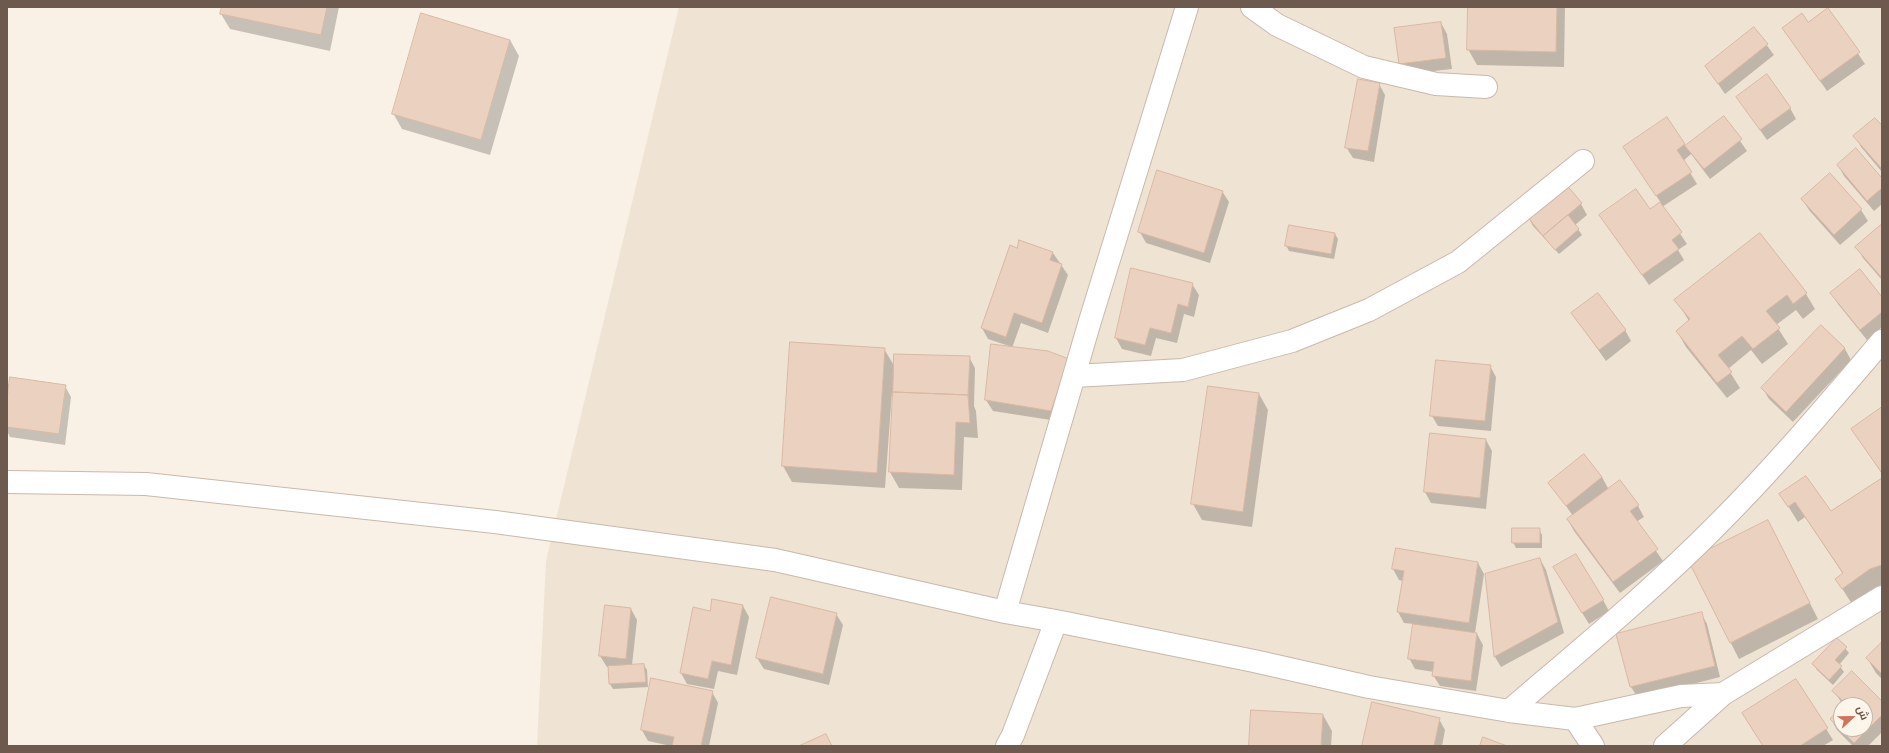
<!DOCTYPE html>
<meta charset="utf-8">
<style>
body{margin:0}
#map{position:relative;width:1889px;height:753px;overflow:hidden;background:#f9f1e5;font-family:Lato,Cairo,sans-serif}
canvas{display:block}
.frame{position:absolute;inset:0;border:8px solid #6e594e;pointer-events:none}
.north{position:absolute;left:1833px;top:697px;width:40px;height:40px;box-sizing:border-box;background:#fcf5ea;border:1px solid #c3b7ac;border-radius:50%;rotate:68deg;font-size:11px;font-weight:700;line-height:16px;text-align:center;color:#6e594e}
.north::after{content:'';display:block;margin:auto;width:14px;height:18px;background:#d2745a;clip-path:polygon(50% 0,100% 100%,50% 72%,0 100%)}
</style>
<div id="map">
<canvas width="1889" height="753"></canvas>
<div class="frame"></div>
<div class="north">ش</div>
</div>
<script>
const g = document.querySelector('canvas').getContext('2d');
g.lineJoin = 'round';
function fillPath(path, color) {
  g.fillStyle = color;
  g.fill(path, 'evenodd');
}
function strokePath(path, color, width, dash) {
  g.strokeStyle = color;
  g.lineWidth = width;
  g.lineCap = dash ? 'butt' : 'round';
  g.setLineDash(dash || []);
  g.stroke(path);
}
fillPath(new Path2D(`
 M 679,7 L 1882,7 L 1882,746 L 537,746 L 546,561 ZM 1841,705 L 1865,705 L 1865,729 L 1841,729 Z`), '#efe3d4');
fillPath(new Path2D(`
 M 223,7 L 339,7 L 330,51 L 230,29 L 221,14 Z
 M 1469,7 L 1565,7 L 1564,67 L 1477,65 L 1468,49 Z
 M 1828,9 L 1865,64 L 1827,91 L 1783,28 L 1808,23 Z
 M 1441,23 L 1447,34 L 1452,69 L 1406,74 L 1400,63 Z
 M 1754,28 L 1774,55 L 1725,94 L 1706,66 Z
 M 510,40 L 519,56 L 490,155 L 402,129 L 393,113 Z
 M 1379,84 L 1385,95 L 1374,162 L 1353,158 L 1346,147 Z
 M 1737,97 L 1790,108 L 1796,119 L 1767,140 Z
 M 1667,118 L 1686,147 L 1724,118 L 1747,151 L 1710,179 L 1691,154 L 1683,161 L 1697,184 L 1662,207 L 1687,244 L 1678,250 L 1684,260 L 1649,285 L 1601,215 L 1649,210 L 1661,203 L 1624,147 Z
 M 1882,127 L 1882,172 L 1861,147 L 1855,136 Z
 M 1838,165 L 1882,180 L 1882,204 L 1874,211 L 1844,176 Z
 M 1830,175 L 1861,210 L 1868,221 L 1840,245 L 1809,210 L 1802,199 Z
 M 1222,191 L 1229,202 L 1210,263 L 1146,243 L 1140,232 Z
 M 1581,204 L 1587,215 L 1575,225 L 1582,235 L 1559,254 L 1533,226 L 1527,215 Z
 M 1882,225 L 1882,280 L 1863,258 L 1857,247 Z
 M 1335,234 L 1338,239 L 1334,259 L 1289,251 L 1286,245 Z
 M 1759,234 L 1806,294 L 1815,309 L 1803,319 L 1796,310 L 1776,325 L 1788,344 L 1762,364 L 1751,350 L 1728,369 L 1740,388 L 1727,398 L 1686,347 L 1677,331 L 1689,321 L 1676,300 Z
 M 1010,247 L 1017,249 L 1053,253 L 1068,275 L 1048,333 L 1021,323 L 1012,348 L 1068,359 L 1057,421 L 993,411 L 986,400 L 1009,346 L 988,339 L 982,328 Z
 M 1192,284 L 1199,295 L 1194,317 L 1184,314 L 1177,343 L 1156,338 L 1151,356 L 1122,349 L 1116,338 Z
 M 1832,294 L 1882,298 L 1882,327 L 1867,340 L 1838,304 Z
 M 1572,313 L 1625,330 L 1631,341 L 1606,361 Z
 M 1821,326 L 1845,349 L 1851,360 L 1793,422 L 1769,399 L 1763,389 Z
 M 884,349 L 895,367 L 969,357 L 975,368 L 974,406 L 976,411 L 978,438 L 964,437 L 962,490 L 899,488 L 890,472 L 894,392 L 892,392 L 885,488 L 792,482 L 783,466 Z
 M 1490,366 L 1496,377 L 1491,431 L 1438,426 L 1432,416 Z
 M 65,386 L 71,397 L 65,445 L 10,437 L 7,431 L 7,406 Z
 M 1259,394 L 1268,410 L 1252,527 L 1202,520 L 1193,504 Z
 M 1882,408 L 1882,474 L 1853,429 Z
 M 1486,440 L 1492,451 L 1486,509 L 1431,503 L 1425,492 Z
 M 1584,456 L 1602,477 L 1609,490 L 1638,506 L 1644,517 L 1636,522 L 1663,561 L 1620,593 L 1574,531 L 1568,520 L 1573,516 L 1550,483 Z
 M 1882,480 L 1882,584 L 1852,604 L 1836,579 L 1843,574 L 1805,517 L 1798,522 L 1781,495 L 1830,513 Z
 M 1768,521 L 1818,619 L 1739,659 L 1689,561 Z
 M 1539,529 L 1542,535 L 1542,548 L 1516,548 L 1513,542 Z
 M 1540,559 L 1546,570 L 1564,633 L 1501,667 L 1495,657 L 1487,575 Z
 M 1478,563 L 1484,574 L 1475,633 L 1477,634 L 1483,645 L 1476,691 L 1440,686 L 1433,675 L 1434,672 L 1415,669 L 1409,658 L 1414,624 L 1404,623 L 1398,612 L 1403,581 L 1399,580 L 1393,569 Z
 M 1561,578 L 1603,600 L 1609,611 L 1589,624 Z
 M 743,606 L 749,617 L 737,675 L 718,671 L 714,689 L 687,684 L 681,673 L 710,612 Z
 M 631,609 L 637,620 L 632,665 L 644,665 L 647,670 L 648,687 L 613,689 L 610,684 L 609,667 L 607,667 L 600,656 Z
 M 1701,613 L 1707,624 L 1720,677 L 1638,698 L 1631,687 Z
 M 836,614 L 843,625 L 829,685 L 764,669 L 757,658 Z
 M 1837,639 L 1849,653 L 1839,665 L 1844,672 L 1833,685 L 1817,670 L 1814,665 Z
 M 1882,644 L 1882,679 L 1876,673 L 1867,658 Z
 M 652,679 L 712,692 L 718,703 L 709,746 L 671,746 L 648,741 L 642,730 Z
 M 1796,680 L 1833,740 L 1823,746 L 1764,746 Z
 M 1834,691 L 1882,702 L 1882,732 L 1868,746 L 1853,746 L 1837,730 L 1831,719 L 1841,709 L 1841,729 L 1865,729 L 1865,705 L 1843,705 Z
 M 1323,715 L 1332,731 L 1331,746 L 1250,746 Z
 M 1439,719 L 1445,730 L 1442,746 L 1363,746 Z`), '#0003');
const building = new Path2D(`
 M 222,7 L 327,7 L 321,35 L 220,14 Z
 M 1468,7 L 1557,7 L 1556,52 L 1467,50 Z
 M 1828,8 L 1860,52 L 1820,81 L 1782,28 L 1802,13 L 1808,22 Z
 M 421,13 L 510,40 L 481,140 L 392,114 Z
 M 1441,22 L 1446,58 L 1399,64 L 1394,28 Z
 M 1754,27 L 1768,44 L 1718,84 L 1705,66 Z
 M 1767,74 L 1791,108 L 1760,130 L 1736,97 Z
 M 1358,79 L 1380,83 L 1368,151 L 1345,148 Z
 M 1724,116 L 1742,139 L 1704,169 L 1685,146 Z
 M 1667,117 L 1685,144 L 1677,150 L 1692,172 L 1656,196 L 1623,147 Z
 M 1875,118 L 1882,125 L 1882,169 L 1853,136 Z
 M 1856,148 L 1882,178 L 1882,188 L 1867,201 L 1837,165 Z
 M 1157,170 L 1223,191 L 1204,253 L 1138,232 Z
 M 1830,173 L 1862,209 L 1834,235 L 1801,199 Z
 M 1564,182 L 1582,203 L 1543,236 L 1526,215 Z
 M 1636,189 L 1650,209 L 1660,202 L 1682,232 L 1672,240 L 1679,249 L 1642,275 L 1599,215 Z
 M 1568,215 L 1579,229 L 1555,250 L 1543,236 Z
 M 1882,224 L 1882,278 L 1855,247 Z
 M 1289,225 L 1335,233 L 1331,254 L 1285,246 Z
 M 1760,233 L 1807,293 L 1793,304 L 1787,295 L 1766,311 L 1780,328 L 1753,349 L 1742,336 L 1718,355 L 1732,372 L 1717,383 L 1676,331 L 1690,319 L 1674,300 Z
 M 1019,240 L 1053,252 L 1050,260 L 1062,264 L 1042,323 L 1014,313 L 1006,337 L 981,328 L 1010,245 L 1017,248 Z
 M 1131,268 L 1193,283 L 1188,307 L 1178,304 L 1171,333 L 1150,328 L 1145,345 L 1115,338 Z
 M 1860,269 L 1882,297 L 1882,312 L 1860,330 L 1830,293 Z
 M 1598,293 L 1626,330 L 1599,350 L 1571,313 Z
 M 1821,325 L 1845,348 L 1786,412 L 1761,388 Z
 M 790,342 L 885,348 L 877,473 L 782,466 Z
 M 991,344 L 1048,351 L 1069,359 L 1051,411 L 985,400 Z
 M 894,354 L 970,356 L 968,395 L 893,392 Z
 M 1436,360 L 1491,365 L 1485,421 L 1430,416 Z
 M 10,377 L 66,385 L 59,434 L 7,427 L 7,399 Z
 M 1208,386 L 1259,393 L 1243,512 L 1191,504 Z
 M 893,392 L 968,395 L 970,423 L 956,422 L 954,475 L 889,472 Z
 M 1882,407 L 1882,473 L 1851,429 Z
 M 1430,433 L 1486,439 L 1480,498 L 1424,492 Z
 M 1584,454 L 1602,477 L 1566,506 L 1548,483 Z
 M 1806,476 L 1831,511 L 1882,478 L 1882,565 L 1870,569 L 1842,589 L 1835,579 L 1843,573 L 1795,502 L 1788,507 L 1779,494 Z
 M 1620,480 L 1639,505 L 1630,511 L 1658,549 L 1613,582 L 1567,519 Z
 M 1768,520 L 1810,603 L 1730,643 L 1688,560 Z
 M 1512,528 L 1540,528 L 1540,543 L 1512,543 Z
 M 1396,548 L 1478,562 L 1469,623 L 1397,612 L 1404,571 L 1392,569 Z
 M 1576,554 L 1604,600 L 1582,613 L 1553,567 Z
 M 1540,558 L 1558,622 L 1494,657 L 1485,574 Z
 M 771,597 L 837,613 L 823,674 L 756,658 Z
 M 712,599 L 743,605 L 731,665 L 712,661 L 708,679 L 680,673 L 693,607 L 710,611 Z
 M 605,605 L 631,608 L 626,659 L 599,656 Z
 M 1702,612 L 1715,666 L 1630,687 L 1616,634 Z
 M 1413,624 L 1477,633 L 1471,681 L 1432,676 L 1434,662 L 1408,659 Z
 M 1837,638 L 1847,647 L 1835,660 L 1842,666 L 1829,680 L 1812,664 Z
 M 1882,642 L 1882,674 L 1866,658 Z
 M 644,664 L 646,682 L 609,684 L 608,666 Z
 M 1852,671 L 1882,701 L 1882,715 L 1854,743 L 1830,719 L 1841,707 L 1841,729 L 1865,729 L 1865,705 L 1843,705 L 1845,703 L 1832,691 Z
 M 651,678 L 713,691 L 701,746 L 672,746 L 674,737 L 641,730 Z
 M 1796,679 L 1828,728 L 1800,746 L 1763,746 L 1742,713 Z
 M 1372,702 L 1440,718 L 1434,746 L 1362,746 Z
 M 1251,710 L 1323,714 L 1321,746 L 1249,746 Z
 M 826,734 L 832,746 L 799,746 Z
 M 1483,737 L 1507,746 L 1480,746 Z`);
fillPath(building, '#ead1c0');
strokePath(building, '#dbb8a3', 1);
const minor = new Path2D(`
 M 1252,7 L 1277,25 L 1364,67 L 1436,84 L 1486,87
 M 1074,376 L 1183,370 L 1292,341 L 1369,310 L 1458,262 L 1583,161
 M 7,482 L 146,484 L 495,522 L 775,560 L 1005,612 L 1056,621 L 1254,661 L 1369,687 L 1509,711 L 1575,719 L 1681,696 L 1723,694
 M 1005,612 L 1090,321 L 1187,7
 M 1509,711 C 1580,650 1653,590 1719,523 C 1777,465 1829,403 1882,341
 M 1575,719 L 1593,746
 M 1007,746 L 1013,735 L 1056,621
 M 1665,746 L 1723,694 L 1882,597`);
strokePath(minor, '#c8b9ad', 24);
strokePath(minor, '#fff', 22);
</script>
